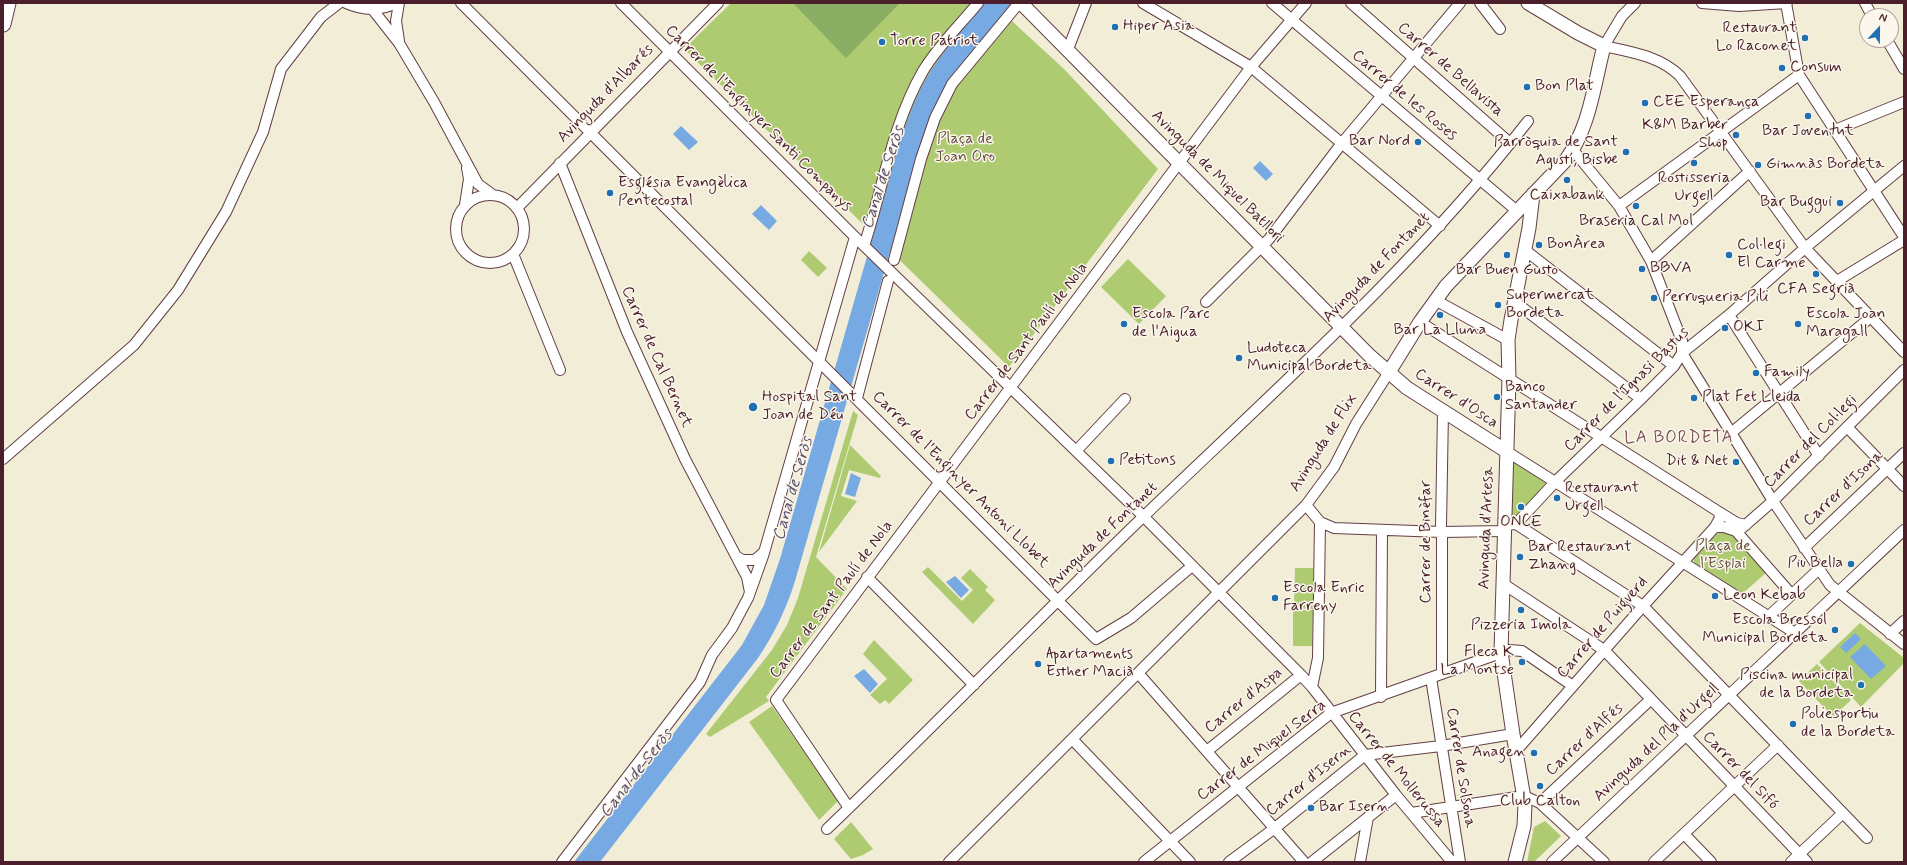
<!DOCTYPE html>
<meta charset="utf-8">
<style>
body{margin:0}
#map{position:relative;width:1907px;height:865px;overflow:hidden;background:#f2edd7;font-family:Mynerve,sans-serif}
canvas{display:block}
.frame{position:absolute;inset:0;border:4px solid #4a1f2b;pointer-events:none}
.north{position:absolute;left:1859px;top:8px;width:40px;height:40px;box-sizing:border-box;background:#fbf7ec;border:1px solid #b4a19f;border-radius:50%;rotate:22deg;font-size:11px;font-weight:700;line-height:16px;text-align:center;color:#4a1f2b}
.north::after{content:'';display:block;margin:auto;width:14px;height:18px;background:#1f6fb2;clip-path:polygon(50% 0,100% 100%,50% 72%,0 100%)}
</style>
<div id="map">
<canvas width="1907" height="865"></canvas>
<div class="frame"></div>
<div class="north">N</div>
</div>
<script>
const g = document.querySelector('canvas').getContext('2d');
g.lineJoin = 'round';
function fillPath(path, color) {
  g.fillStyle = color;
  g.fill(path, 'evenodd');
}
function strokePath(path, color, width, dash) {
  g.strokeStyle = color;
  g.lineWidth = width;
  g.lineCap = dash ? 'butt' : 'round';
  g.setLineDash(dash || []);
  g.stroke(path);
}
function write(font, color, halo, rows, align = 'center') {
  g.font = font + ' Mynerve,sans-serif';
  g.lineWidth = 3;
  g.setLineDash([]);
  g.textBaseline = 'middle';
  g.strokeStyle = halo;
  g.fillStyle = color;
  for (const [text, x, y, turn = 0] of rows) {
    g.save();
    g.translate(x, y);
    g.rotate((+turn || 0) * Math.PI / 180);
    g.textAlign = isNaN(turn) ? turn : align;
    if (halo) g.strokeText(text, 0, 0);
    g.fillText(text, 0, 0);
    g.restore();
  }
}
fillPath(new Path2D(`
 M 731,3 L 997,3 L 1014,23 L 1064,69 L 1158,169 L 1009,367 L 684,49 Z
 M 809,251 L 827,268 L 818,277 L 801,260 Z
 M 1128,259 L 1166,296 L 1139,324 L 1101,287 Z
 M 853,411 L 858,415 L 816,557 L 847,589 L 766,697 L 769,701 L 710,737 L 706,734 L 772,650 L 787,625 L 798,598 Z
 M 850,445 L 881,476 L 880,478 L 849,470 L 841,496 L 857,501 L 819,552 Z
 M 1513,462 L 1516,463 L 1546,483 L 1519,515 L 1512,518 L 1510,517 Z
 M 1722,532 L 1732,534 L 1767,572 L 1742,594 L 1695,564 L 1693,558 L 1714,535 Z
 M 928,567 L 962,601 L 973,590 L 961,578 L 970,569 L 988,587 L 985,590 L 995,600 L 973,624 L 922,572 Z
 M 1295,568 L 1313,568 L 1313,609 L 1294,608 Z
 M 1293,610 L 1313,610 L 1312,646 L 1293,646 Z
 M 1860,623 L 1904,658 L 1904,663 L 1861,707 L 1819,662 Z
 M 874,640 L 913,680 L 889,704 L 885,700 L 880,704 L 870,695 L 887,679 L 863,654 Z
 M 1817,664 L 1851,700 L 1833,717 L 1799,681 Z
 M 772,706 L 838,801 L 819,820 L 749,722 Z
 M 1545,821 L 1561,836 L 1534,862 L 1527,862 L 1534,827 Z
 M 851,822 L 873,849 L 863,855 L 851,859 L 834,839 Z`), '#aecb72');
fillPath(new Path2D(`
 M 793,3 L 900,3 L 846,58 Z`), '#8aaf64');
fillPath(new Path2D(`
 M 983,3 L 1012,3 L 957,70 L 919,151 L 795,581 C 786,610 774,634 758,658 L 600,862 L 574,862 L 742,645 L 764,605 L 780,559 L 902,135 C 909,116 916,97 926,79 C 942,52 964,28 983,3 Z
 M 681,126 L 698,142 L 689,150 L 673,134 Z
 M 1260,161 L 1273,174 L 1266,181 L 1253,168 Z
 M 761,205 L 777,221 L 769,230 L 752,214 Z
 M 851,473 L 861,478 L 855,497 L 845,494 Z
 M 955,576 L 969,590 L 961,598 L 946,582 Z
 M 1855,633 L 1861,639 L 1846,653 L 1840,647 Z
 M 1865,644 L 1886,666 L 1871,679 L 1850,657 Z
 M 864,669 L 878,684 L 870,693 L 854,676 Z`), '#77a9e3');
const minor = new Path2D(`
 M 346,3 C 364,11 379,11 397,3
 M 399,3 L 396,21 L 399,41
 M 461,3 C 673,215 886,426 1096,639 L 1131,618 L 1192,566
 M 621,3 L 855,237 L 1140,513 L 1301,675 L 1312,687 L 1396,795 L 1452,862
 M 1143,3 L 1251,67 L 1440,226
 M 1272,3 L 1517,211
 M 1351,3 L 1510,143
 M 1480,3 L 1500,29
 M 1635,3 L 1622,16 L 1604,46 C 1631,52 1660,56 1680,76 L 1805,248 L 1904,352
 M 1702,3 L 1739,6 L 1787,3
 M 1786,3 L 1799,75 L 1904,237
 M 1865,3 L 1872,16
 M 373,10 L 399,43 L 434,102 L 478,184 L 493,195
 M 1887,40 L 1904,69
 M 1068,49 L 1086,3
 M 1835,130 L 1904,102
 M 1573,150 L 1619,206 L 1651,261 L 1682,341 L 1682,353 L 1773,501 L 1830,585 L 1904,644
 M 560,163 L 627,332 L 685,459 L 747,577 L 750,592
 M456 229a34 34 0 1 1 68 0a34 34 0 1 1-68 0Z
 M 465,205 L 469,179 L 467,168
 M 1619,206 L 1799,75
 M 517,208 L 718,3
 M 864,246 C 883,188 892,125 923,71 C 938,46 960,25 978,3
 M 1525,250 L 1674,366
 M 513,254 L 560,370
 M 894,260 L 921,159 L 935,118 L 952,84 L 1019,3
 M 1651,261 L 1750,171
 M 1837,281 L 1904,240
 M 1435,300 L 1508,340
 M 1206,302 L 1269,239 L 1342,143 L 1460,3
 M 1515,302 L 1641,399
 M 1729,315 L 1819,456
 M 1420,322 L 1719,512 L 1737,523 L 1746,525
 M 857,398 L 888,281
 M 1847,427 L 1904,486
 M 1731,433 L 1871,317
 M 1076,451 L 1125,399
 M 1506,451 L 1795,633
 M 3,459 L 134,345 L 178,290 L 226,212 L 263,132 L 281,69 L 321,17 L 339,3
 M 1306,505 L 1320,522 L 1334,528 L 1442,532 L 1504,531
 M 1516,524 L 1643,606 L 1867,838
 M 1504,525 L 1516,524 L 1556,481 L 1641,399 L 1674,366 L 1682,353 L 1729,315 L 1805,248 L 1904,166
 M 1715,527 L 1724,527 L 1736,531 L 1792,595
 M 1736,531 L 1742,528 L 1773,501 L 1904,370
 M 1804,548 L 1904,453
 M 737,557 L 743,560 L 755,560 L 764,552
 M 867,577 L 974,685
 M 1502,583 L 1604,650 L 1807,862
 M 1769,616 L 1819,569
 M 1890,634 L 1904,621
 M 1138,673 L 1304,862
 M 1442,674 L 1442,532 L 1441,527 L 1443,411
 M 1431,678 L 1460,862
 M 1312,687 L 1318,658 L 1320,522
 M 1381,697 L 1382,530
 M 1072,739 L 1190,862
 M 1207,751 L 1301,675
 M 1516,751 L 1643,606 L 1715,527 L 1720,518 L 1719,512
 M 1540,803 L 1650,700
 M 849,808 L 776,700 L 1251,67 L 1306,3
 M 1411,813 L 1524,796 L 1540,803 L 1604,862
 M 827,829 C 934,727 1037,619 1144,516 C 1276,389 1415,266 1528,121
 M 1684,834 L 1711,862
 M 562,862 L 700,682 L 712,655 L 732,628 L 748,598 L 763,556 L 855,237
 M 949,862 L 1306,505 L 1334,467 L 1356,424 L 1389,372
 M 1144,862 L 1331,713 L 1509,650 L 1522,651 L 1573,686
 M 1229,862 L 1275,828 L 1365,755 L 1441,746 L 1513,734
 M 1312,862 L 1396,795
 M 1360,862 L 1368,817
 M 1552,862 L 1904,530
 M 1654,862 L 1778,745
 M 1791,862 L 1843,813`);
const major = new Path2D(`
 M 1021,3 L 1370,356 L 1407,388 L 1506,451
 M 1389,372 L 1420,322 L 1446,286 L 1565,161 C 1590,128 1594,84 1604,46 L 1578,33 L 1528,3
 M 1515,862 L 1524,826 L 1525,804 L 1513,734 L 1501,652 L 1509,379 L 1508,340 L 1511,320 L 1529,228 L 1533,194`);
const highway = new Path2D(`
 M 3,24 L 8,3`);
strokePath(minor, '#633e45', 12);
strokePath(major, '#633e45', 15);
strokePath(highway, '#633e45', 17);
strokePath(minor, '#fff', 10);
strokePath(major, '#fff', 13);
strokePath(highway, '#fff', 15);
for (const [x, y, r, color] of [
 [1115,27,4,"#1f6fb2"],
 [1805,38,4,"#1f6fb2"],
 [882,42,4,"#1f6fb2"],
 [1782,68,4,"#1f6fb2"],
 [1527,87,4,"#1f6fb2"],
 [1645,103,4,"#1f6fb2"],
 [1808,116,4,"#1f6fb2"],
 [1736,135,4,"#1f6fb2"],
 [1418,142,4,"#1f6fb2"],
 [1626,152,4,"#1f6fb2"],
 [1694,163,4,"#1f6fb2"],
 [1758,165,4,"#1f6fb2"],
 [1567,180,4,"#1f6fb2"],
 [610,193,4,"#1f6fb2"],
 [1840,203,4,"#1f6fb2"],
 [1636,206,4,"#1f6fb2"],
 [1539,245,4,"#1f6fb2"],
 [1507,255,4,"#1f6fb2"],
 [1729,255,4,"#1f6fb2"],
 [1642,269,4,"#1f6fb2"],
 [1816,274,4,"#1f6fb2"],
 [1654,298,4,"#1f6fb2"],
 [1498,305,4,"#1f6fb2"],
 [1440,315,4,"#1f6fb2"],
 [1124,324,4,"#1f6fb2"],
 [1798,324,4,"#1f6fb2"],
 [1725,328,4,"#1f6fb2"],
 [1239,358,4,"#1f6fb2"],
 [1756,373,4,"#1f6fb2"],
 [1497,397,4,"#1f6fb2"],
 [1694,398,4,"#1f6fb2"],
 [753,407,5,"#1f6fb2"],
 [1111,461,4,"#1f6fb2"],
 [1736,462,4,"#1f6fb2"],
 [1557,498,4,"#1f6fb2"],
 [1521,507,4,"#1f6fb2"],
 [1520,557,4,"#1f6fb2"],
 [1851,564,4,"#1f6fb2"],
 [1715,596,4,"#1f6fb2"],
 [1275,598,4,"#1f6fb2"],
 [1521,610,4,"#1f6fb2"],
 [1835,630,4,"#1f6fb2"],
 [1522,662,4,"#1f6fb2"],
 [1038,664,4,"#1f6fb2"],
 [1861,685,4,"#1f6fb2"],
 [1793,724,4,"#1f6fb2"],
 [1534,753,4,"#1f6fb2"],
 [1540,786,4,"#1f6fb2"],
 [1311,808,4,"#1f6fb2"]
]) {
  const dot = new Path2D();
  dot.arc(x, y, r, 0, 2 * Math.PI);
  g.fillStyle = color;
  g.fill(dot);
  strokePath(dot, '#fbf7ec', 1.5);
}
write('16px', '#4a1f2b', '#fbf7ec', [
 ["Hiper Asia",1123,27],
 ["Restaurant",1797,29,"right"],
 ["Lo Raconet",1797,47,"right"],
 ["Torre Patriot",890,42],
 ["Consum",1790,68],
 ["Bon Plat",1535,87],
 ["CEE Esperança",1653,103],
 ["K&M Barber",1728,126,"right"],
 ["Shop",1728,144,"right"],
 ["Bar Joventut",1808,132,"center"],
 ["Bar Nord",1410,142,"right"],
 ["Parròquia de Sant",1618,143,"right"],
 ["Agustí, Bisbe",1618,161,"right"],
 ["Gimnàs Bordeta",1766,165],
 ["Rostisseria",1694,179,"center"],
 ["Urgell",1694,197,"center"],
 ["Església Evangèlica",618,184],
 ["Pentecostal",618,202],
 ["Caixabank",1567,196,"center"],
 ["Bar Buggui",1832,203,"right"],
 ["Braseria Cal Mol",1636,222,"center"],
 ["BonÀrea",1547,245],
 ["Col·legi",1737,246],
 ["El Carme",1737,264],
 ["BBVA",1650,269],
 ["Bar Buen Gusto",1507,271,"center"],
 ["CFA Segrià",1816,290,"center"],
 ["Supermercat",1506,296],
 ["Bordeta",1506,314],
 ["Perruqueria Pili",1662,298],
 ["Escola Parc",1132,315],
 ["de l'Aigua",1132,333],
 ["Escola Joan",1806,315],
 ["Maragall",1806,333],
 ["OKI",1733,328],
 ["Bar La Lluna",1440,331,"center"],
 ["Ludoteca",1247,349],
 ["Municipal Bordeta",1247,367],
 ["Family",1764,373],
 ["Banco",1505,388],
 ["Santander",1505,406],
 ["Hospital Sant",762,398],
 ["Joan de Déu",762,416],
 ["Plat Fet Lleida",1702,398],
 ["Petitons",1119,461],
 ["Dit & Net",1728,462,"right"],
 ["Restaurant",1565,489],
 ["Urgell",1565,507],
 ["ONCE",1521,523,"center"],
 ["Bar Restaurant",1528,548],
 ["Zhang",1528,566],
 ["Piu Bella",1843,564,"right"],
 ["Escola Enric",1283,589],
 ["Farreny",1283,607],
 ["Leon Kebab",1723,596],
 ["Escola Bressol",1827,621,"right"],
 ["Municipal Bordeta",1827,639,"right"],
 ["Pizzeria Imola",1521,626,"center"],
 ["Fleca K",1514,653,"right"],
 ["La Montse",1514,671,"right"],
 ["Apartaments",1046,655],
 ["Esther Macià",1046,673],
 ["Piscina municipal",1853,676,"right"],
 ["de la Bordeta",1853,694,"right"],
 ["Poliesportiu",1801,715],
 ["de la Bordeta",1801,733],
 ["Anagen",1526,753,"right"],
 ["Club Calton",1540,802,"center"],
 ["Bar Isern",1319,808]
], 'left');
write('16px', '#4a1f2b', '#fbf7ec', [
 ["Carrer de Bellavista",1450,70,41],
 ["Avinguda d'Albarés",606,94,-46],
 ["Carrer de les Roses",1404,96,40],
 ["Carrer de l'Enginyer Santi Companys",758,119,45],
 ["Avinguda de Miquel Batllori",1217,177,45],
 ["Avinguda de Fontanet",1377,268,-46],
 ["Carrer de Sant Paulí de Nola",1027,342,-53],
 ["Carrer de Cal Bernet",656,357,66],
 ["Carrer de l'Ignasi Bastus",1627,390,-45],
 ["Carrer d'Osca",1456,399,33],
 ["Carrer del Col·legi",1811,442,-45],
 ["Avinguda de Flix",1324,443,-58],
 ["Carrer de l'Enginyer Antoni Llobet",960,480,45],
 ["Carrer d'Isona",1844,489,-43],
 ["Avinguda d'Artesa",1487,528,-88],
 ["Avinguda de Fontanet",1103,536,-44],
 ["Carrer de Binèfar",1427,542,-90],
 ["Carrer de Sant Paulí de Nola",832,600,-53],
 ["Carrer de Puigverd",1603,628,-49],
 ["Carrer d'Aspa",1244,701,-39],
 ["Carrer d'Alfés",1585,740,-43],
 ["Avinguda del Pla d'Urgell",1657,743,-43],
 ["Carrer de Miquel Serra",1262,751,-37],
 ["Carrer de Solsona",1460,768,81],
 ["Carrer de Mollerussa",1396,770,51],
 ["Carrer del Sifó",1740,771,46],
 ["Carrer d'Isern",1309,781,-39]
]);
write('16px', '#685340', '#fbf7ec', [
 ["Plaça de",965,140],
 ["Joan Oro",965,158],
 ["Plaça de",1723,547],
 ["l'Esplai",1723,565]
]);
write('italic 17px', '#5a4f6b', '#fbf7ec', [
 ["Canal de Seròs",884,178,-72],
 ["Canal de Seròs",794,489,-74],
 ["Canal de Seròs",637,774,-52]
]);
g.letterSpacing = '1px';
write('17px', '#7d4e52', '#fbf7ec', [
 ["LA BORDETA",1679,438]
]);
g.letterSpacing = '0px';
</script>
